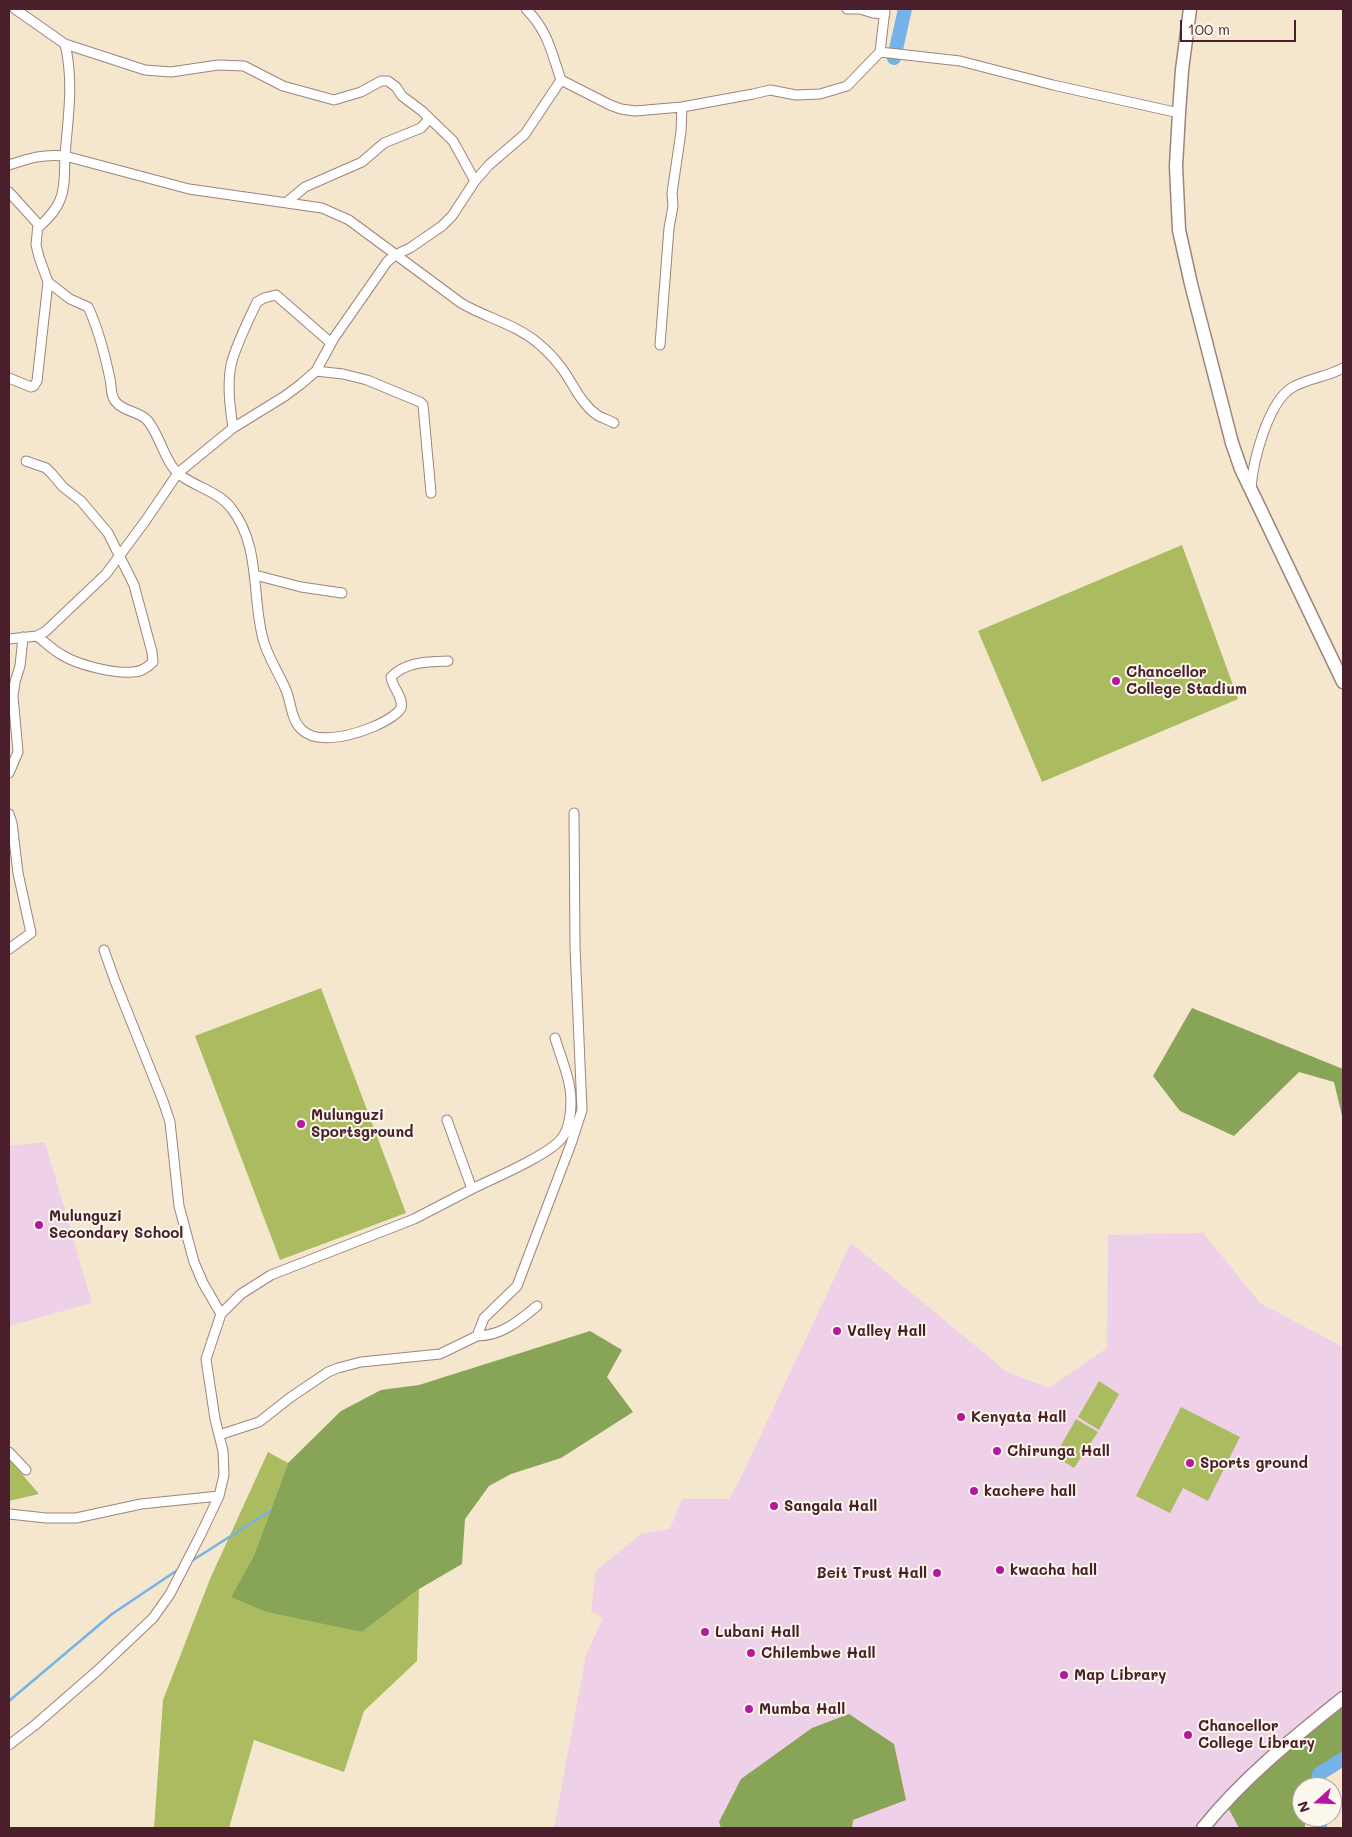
<!DOCTYPE html>
<style>
body{margin:0}
#map{position:relative;width:1352px;height:1837px;overflow:hidden;background:#f4e7ce;font-family:Mali,sans-serif}
canvas{display:block}
.frame{position:absolute;inset:0;border:10px solid #4a1f2b;pointer-events:none}
.north{position:absolute;left:1292px;top:1777px;width:50px;height:50px;box-sizing:border-box;background:#fbf7ec;border:1px solid #b4a19f;border-radius:50%;rotate:250deg;font-size:14px;font-weight:700;line-height:20px;text-align:center;color:#4a1f2b}
.north::after{content:'';display:block;margin:auto;width:18px;height:22px;background:#b5179e;clip-path:polygon(50% 0,100% 100%,50% 72%,0 100%)}
.scale{position:absolute;left:1180px;top:20px;width:116px;height:22px;box-sizing:border-box;border:2px solid #4a1f2b;border-top:0;padding-left:6px;font-size:15px;line-height:18px;white-space:nowrap;color:#4a1f2b;-webkit-text-stroke:4px #fbf7ec;paint-order:stroke}
</style>
<div id="map">
<canvas width="1352" height="1837"></canvas>
<div class="frame"></div>
<div class="north">N</div>
<div class="scale">100 m</div>
</div>
<script>
const g = document.querySelector('canvas').getContext('2d');
g.lineJoin = 'round';
function fillPath(path, color) {
  g.fillStyle = color;
  g.fill(path, 'evenodd');
}
function strokePath(path, color, width, dash) {
  g.strokeStyle = color;
  g.lineWidth = width;
  g.lineCap = dash ? 'butt' : 'round';
  g.setLineDash(dash || []);
  g.stroke(path);
}
function write(font, color, halo, rows, align = 'center') {
  g.font = font + ' Mali,sans-serif';
  g.lineWidth = 4;
  g.setLineDash([]);
  g.textBaseline = 'middle';
  g.strokeStyle = halo;
  g.fillStyle = color;
  for (const [text, x, y, turn = 0] of rows) {
    g.save();
    g.translate(x, y);
    g.rotate((+turn || 0) * Math.PI / 180);
    g.textAlign = isNaN(turn) ? turn : align;
    if (halo) g.strokeText(text, 0, 0);
    g.fillText(text, 0, 0);
    g.restore();
  }
}
fillPath(new Path2D(`
 M 45,1142 L 92,1303 L 9,1326 L 9,1146 Z
 M 1203,1233 L 1260,1303 L 1343,1347 L 1343,1699 L 1224,1800 L 1239,1828 L 554,1828 L 586,1655 L 603,1618 L 591,1611 L 596,1571 L 641,1534 L 670,1529 L 682,1499 L 729,1499 L 741,1477 L 851,1243 L 1007,1372 L 1049,1388 L 1107,1348 L 1108,1235 Z`), '#eed0e8');
fillPath(new Path2D(`
 M 1182,545 L 1238,699 L 1042,782 L 978,631 Z
 M 321,988 L 406,1213 L 280,1260 L 195,1036 Z
 M 1099,1381 L 1119,1394 L 1099,1430 L 1078,1417 Z
 M 1181,1407 L 1240,1437 L 1208,1501 L 1183,1488 L 1170,1513 L 1136,1496 Z
 M 1076,1419 L 1098,1432 L 1074,1468 L 1055,1456 Z
 M 268,1452 L 288,1463 L 254,1555 L 231,1597 L 362,1632 L 419,1589 L 417,1661 L 364,1711 L 344,1772 L 254,1740 L 229,1828 L 154,1828 L 163,1700 L 210,1579 Z
 M 9,1459 L 39,1494 L 9,1501 Z`), '#abbc60');
fillPath(new Path2D(`
 M 1192,1008 L 1343,1069 L 1343,1120 L 1334,1082 L 1299,1072 L 1234,1136 L 1180,1111 L 1153,1076 Z
 M 590,1331 L 622,1350 L 607,1377 L 633,1412 L 561,1458 L 511,1474 L 489,1486 L 465,1519 L 462,1564 L 419,1589 L 362,1632 L 267,1612 L 231,1597 L 254,1555 L 288,1463 L 341,1411 L 381,1390 L 419,1385 Z
 M 1343,1699 L 1343,1762 L 1335,1762 L 1309,1787 L 1302,1787 L 1302,1817 L 1305,1817 L 1305,1828 L 1239,1828 L 1224,1800 Z
 M 849,1714 L 894,1744 L 906,1800 L 853,1820 L 852,1828 L 721,1828 L 719,1822 L 741,1779 L 812,1728 Z`), '#88a456');
strokePath(new Path2D(`
 M 190,1562 L 270,1511
 M 9,1701 L 112,1614 L 179,1569`), '#75b2e7', 2.5);
strokePath(new Path2D(`
 M 894,58 L 905,9
 M 1318,1787 L 1319,1774 L 1343,1759
 M 1319,1817 L 1320,1828`), '#75b2e7', 14);
const street = new Path2D(`
 M 15,9 L 65,44 L 145,70 L 171,72 L 218,65 L 244,66 L 283,86 L 334,100 L 361,92 L 381,81 L 388,81 L 396,87 L 402,96 L 422,111 L 453,141 L 475,181
 M 847,9 L 860,9 L 873,13 L 885,14
 M 880,52 L 960,61 L 1053,85 L 1179,113
 M 561,80 L 610,105 L 621,109 L 635,111 L 682,107 L 753,94 L 770,90 L 796,95 L 820,94 L 847,86 L 880,52 L 885,9
 M 9,165 C 30,158 42,154 65,156 L 189,189 L 322,208 L 349,220 L 461,303 C 486,318 516,324 539,344 C 546,350 554,358 560,366 C 573,382 579,402 597,415 C 602,418 609,420 614,423
 M 9,192 L 38,224 L 36,245 L 39,257 L 48,282 L 70,299 L 88,307 C 99,330 105,355 110,379 C 112,387 110,394 115,401 C 123,412 139,411 147,420 C 160,434 164,462 180,475 C 196,487 219,492 231,508 C 260,544 252,593 262,635 C 266,655 278,671 286,690 C 291,702 291,719 301,729 C 320,749 374,730 393,716 C 396,714 399,712 401,708 C 404,698 392,687 391,677 C 406,661 429,662 448,661
 M 287,202 L 305,187 L 362,162 L 384,143 L 421,128 L 429,119
 M 39,227 C 47,219 56,211 60,200 C 66,186 64,170 65,155 C 68,118 74,81 65,44
 M 660,345 L 669,228 L 673,206 L 672,193 L 681,132 L 682,107
 M 316,371 L 343,374 L 367,380 L 420,402 L 423,405 L 431,493
 M 9,378 L 31,387 L 34,386 L 37,381 L 48,282
 M 233,428 C 230,407 227,385 231,365 C 235,347 249,319 257,302 L 264,298 L 276,295 L 331,343
 M 26,461 L 46,468 L 52,474 L 63,487 L 81,501 L 108,533 L 134,585 L 152,652 L 153,662 C 147,668 141,672 133,672 C 114,674 78,665 62,655 C 53,650 45,642 37,636
 M 1251,488 C 1253,461 1268,401 1293,387 C 1309,378 1327,377 1343,368
 M 255,575 L 301,587 L 342,593
 M 9,639 L 37,636 L 46,631 L 106,574 L 146,520 L 178,473 L 233,428 L 285,396 L 301,384 L 316,371 L 334,338 L 387,262 L 395,255 L 410,248 L 442,226 L 452,216 L 475,181 L 489,165 L 525,134 L 561,80 C 551,51 548,31 526,9
 M 9,773 L 18,752 L 13,696 L 15,682 L 20,666 L 23,637
 M 9,814 L 12,823 L 18,873 L 31,933 L 9,949
 M 104,950 L 115,981 L 163,1101 L 170,1122 L 179,1206 L 194,1262 L 203,1283 L 221,1314
 M 472,1189 C 494,1178 549,1155 562,1138 C 569,1129 571,1112 571,1101 C 571,1080 561,1058 555,1038
 M 477,1336 C 501,1336 519,1321 537,1306
 M 219,1435 L 259,1422 L 291,1397 L 328,1372 L 338,1368 L 361,1362 L 440,1354 L 477,1336 L 484,1318 L 517,1286 L 571,1144 L 582,1110 L 575,947 L 574,813
 M 9,1452 L 26,1470
 M 9,1514 L 46,1518 L 76,1518 L 141,1504 L 219,1496
 M 9,1745 L 35,1725 L 97,1671 L 153,1618 L 170,1594 L 200,1536 L 219,1496 L 224,1475 L 223,1451 L 215,1419 L 206,1359 L 221,1314 L 241,1294 L 271,1275 L 414,1219 L 472,1189 L 447,1120`);
const secondary = new Path2D(`
 M 1190,9 L 1182,70 L 1179,113 L 1176,166 L 1179,230 L 1191,284 L 1232,443 L 1241,469 L 1343,682
 M 1203,1828 C 1243,1778 1293,1738 1343,1698`);
strokePath(street, '#9f837c', 11);
strokePath(secondary, '#9f837c', 15);
strokePath(street, '#fff', 9);
strokePath(secondary, '#fff', 12);
for (const [x, y, r, color] of [
 [1116,681,5,"#b5179e"],
 [301,1124,5,"#b5179e"],
 [39,1225,5,"#b5179e"],
 [837,1331,5,"#b5179e"],
 [961,1417,5,"#b5179e"],
 [997,1451,5,"#b5179e"],
 [1190,1463,5,"#b5179e"],
 [974,1491,5,"#b5179e"],
 [774,1506,5,"#b5179e"],
 [1000,1570,5,"#b5179e"],
 [937,1573,5,"#b5179e"],
 [705,1632,5,"#b5179e"],
 [751,1653,5,"#b5179e"],
 [1064,1675,5,"#b5179e"],
 [749,1709,5,"#b5179e"],
 [1188,1735,5,"#b5179e"]
]) {
  const dot = new Path2D();
  dot.arc(x, y, r, 0, 2 * Math.PI);
  g.fillStyle = color;
  g.fill(dot);
  strokePath(dot, '#fbf7ec', 2);
}
write('bold 15px', '#4a1f2b', '#fbf7ec', [
 ["Chancellor",1126,672],
 ["College Stadium",1126,689],
 ["Mulunguzi",311,1115],
 ["Sportsground",311,1132],
 ["Mulunguzi",49,1216],
 ["Secondary School",49,1233],
 ["Valley Hall",847,1331],
 ["Kenyata Hall",971,1417],
 ["Chirunga Hall",1007,1451],
 ["Sports ground",1200,1463],
 ["kachere hall",984,1491],
 ["Sangala Hall",784,1506],
 ["kwacha hall",1010,1570],
 ["Beit Trust Hall",927,1573,"right"],
 ["Lubani Hall",715,1632],
 ["Chilembwe Hall",761,1653],
 ["Map Library",1074,1675],
 ["Mumba Hall",759,1709],
 ["Chancellor",1198,1726],
 ["College Library",1198,1743]
], 'left');
</script>
